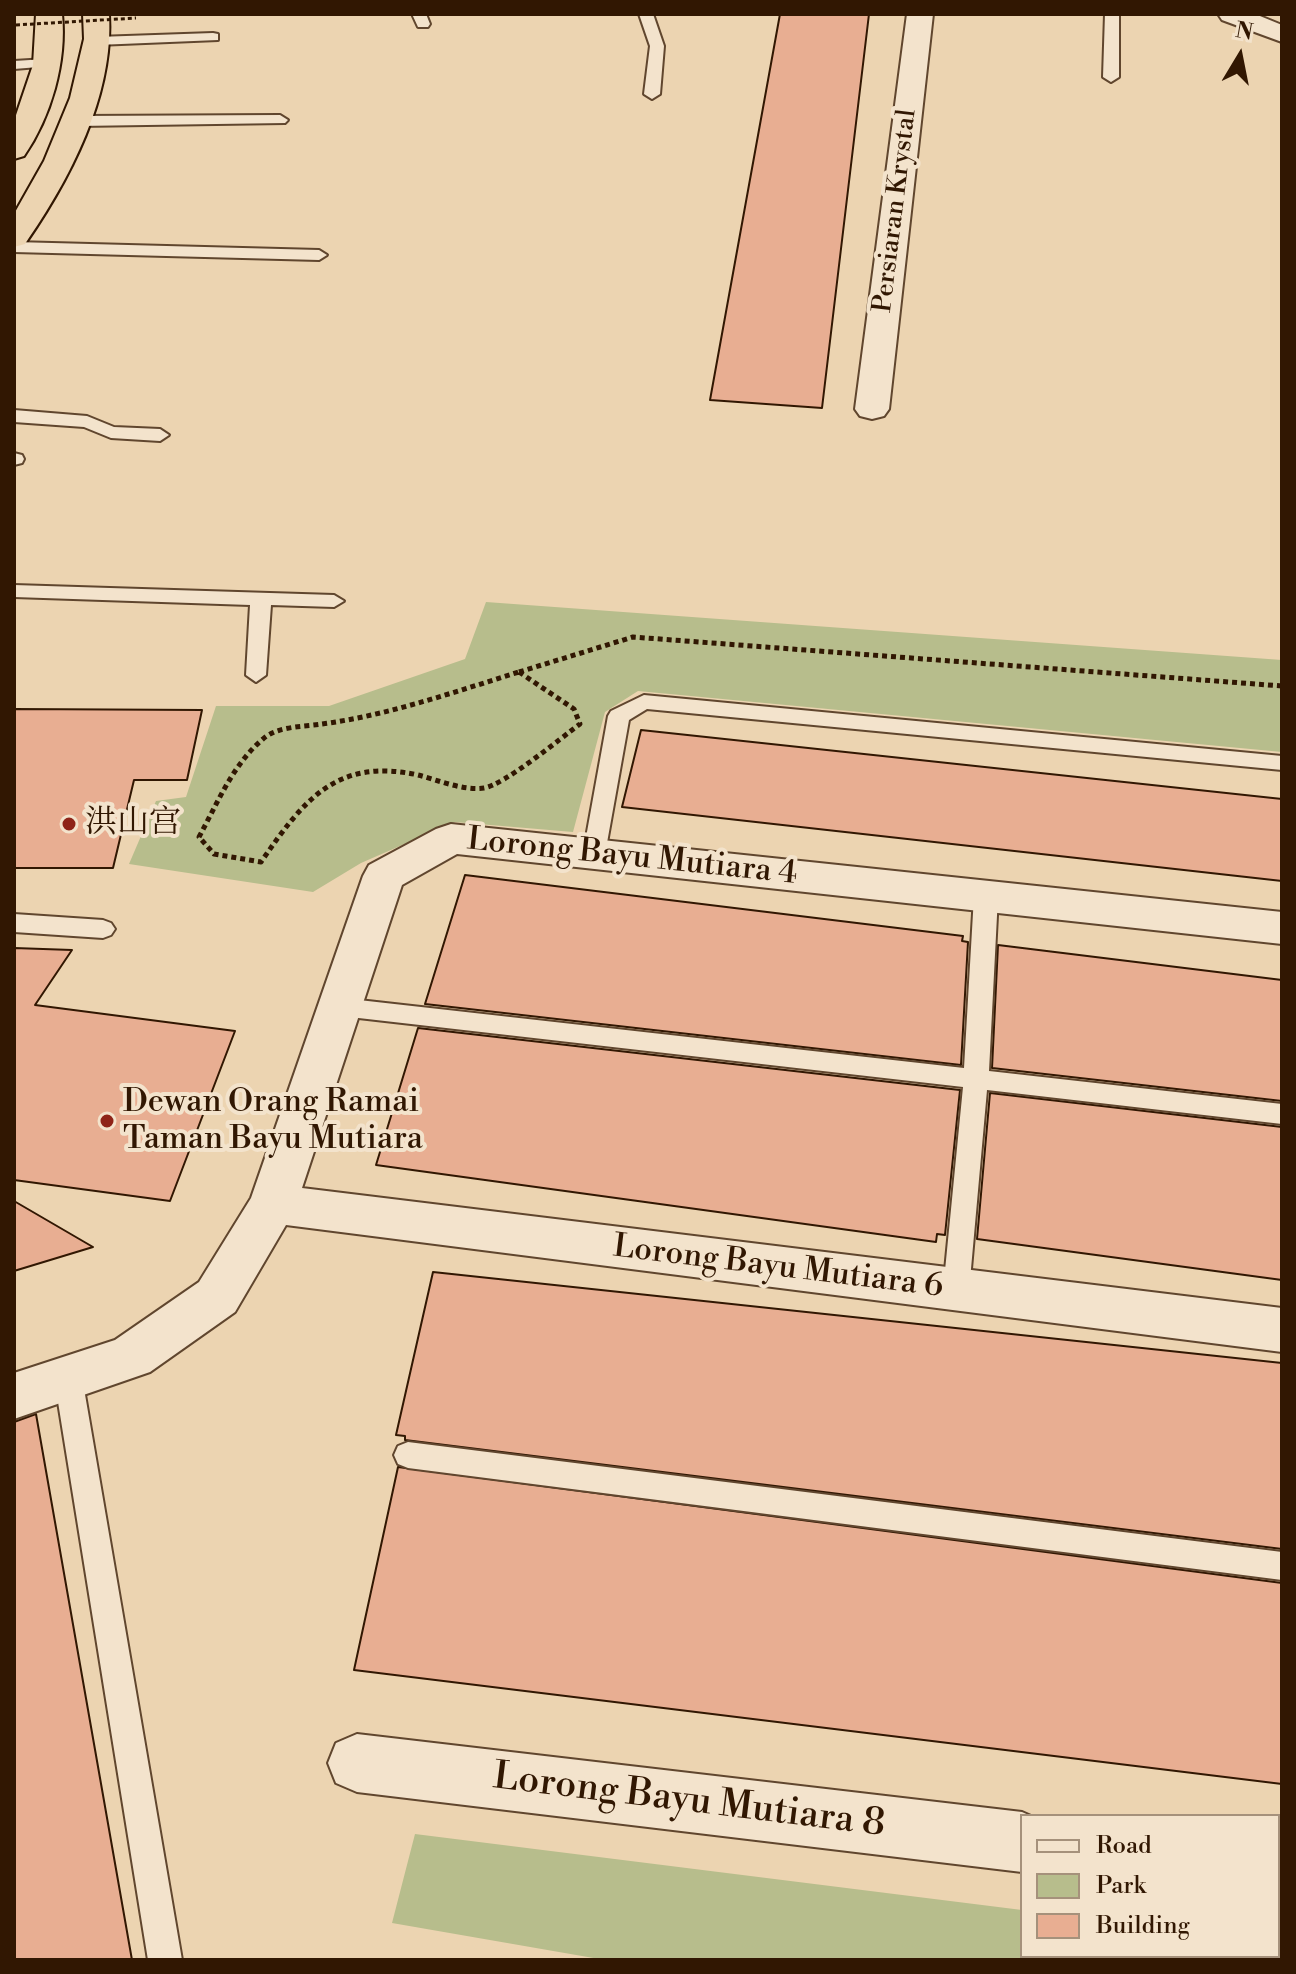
<!DOCTYPE html>
<meta charset="utf-8">
<style>
body{margin:0}
#map{position:relative;width:1296px;height:1974px;overflow:hidden;background:#ecd4b1;font-family:"Libre Bodoni",serif}
canvas{display:block}
.frame{position:absolute;inset:0;border:16px solid #311702;pointer-events:none}
.legend{position:absolute;left:1020px;top:1814px;width:260px;height:144px;box-sizing:border-box;background:#f3e3cc;border:2px solid #a5917b;margin:0;padding:10px 14px;list-style:none;font-size:24px;color:#311702}
.legend li{display:flex;align-items:center;gap:16px;height:40px}
.legend b{width:40px;border:2px solid #a5917b}
.north{position:absolute;left:1200px;top:16px;width:80px;height:80px;-webkit-text-stroke:6px #f3e3cc;paint-order:stroke;rotate:10deg;font-size:22px;font-weight:700;line-height:32px;text-align:center;color:#311702}
.north::after{content:'';display:block;margin:auto;width:28px;height:36px;background:#311702;clip-path:polygon(50% 0,100% 100%,50% 72%,0 100%)}
</style>
<div id="map">
<canvas width="1296" height="1974"></canvas>
<div class="frame"></div>
<ul class="legend">
<li><b style="height:10px;background:#f3e3cc"></b>Road</li>
<li><b style="height:22px;background:#b7bd8c"></b>Park</li>
<li><b style="height:22px;background:#e8ae92"></b>Building</li>
</ul>
<div class="north">N</div>
</div>
<script>
const g = document.querySelector('canvas').getContext('2d');
g.lineJoin = 'round';
function fillPath(path, color) {
  g.fillStyle = color;
  g.fill(path, 'evenodd');
}
function strokePath(path, color, width, dash) {
  g.strokeStyle = color;
  g.lineWidth = width;
  g.lineCap = dash ? 'butt' : 'round';
  g.setLineDash(dash || []);
  g.stroke(path);
}
function write(font, color, halo, rows, align = 'center') {
  g.font = font + ' "Libre Bodoni","Noto Serif SC",serif';
  g.lineWidth = 8;
  g.setLineDash([]);
  g.textBaseline = 'middle';
  g.strokeStyle = halo;
  g.fillStyle = color;
  for (const [text, x, y, turn = 0] of rows) {
    g.save();
    g.translate(x, y);
    g.rotate((+turn || 0) * Math.PI / 180);
    g.textAlign = isNaN(turn) ? turn : align;
    if (halo) g.strokeText(text, 0, 0);
    g.fillText(text, 0, 0);
    g.restore();
  }
}
fillPath(new Path2D(`
 M 486,602 L 1282,660 L 1282,752 L 638,691 L 605,712 L 573,832 L 455,822 L 361,863 L 313,892 L 129,864 L 156,801 L 186,797 L 216,706 L 329,706 L 465,659 Z
 M 415,1834 L 1022,1910 L 1022,1956 L 1278,1956 L 1278,1942 L 1282,1943 L 1282,1960 L 605,1960 L 392,1923 Z`), '#b7bd8c');
const building = new Path2D(`
 M 780,14 L 869,14 L 822,408 L 710,400 Z
 M 14,709 L 202,710 L 187,780 L 134,780 L 113,868 L 14,868 Z
 M 641,730 L 1282,799 L 1282,881 L 622,807 Z
 M 465,875 L 963,936 L 962,941 L 968,942 L 961,1065 L 425,1004 Z
 M 998,945 L 1282,980 L 1282,1101 L 992,1068 Z
 M 14,948 L 72,950 L 35,1005 L 235,1031 L 170,1201 L 14,1180 Z
 M 418,1028 L 960,1090 L 945,1235 L 937,1234 L 936,1242 L 376,1165 Z
 M 990,1093 L 1282,1127 L 1282,1280 L 977,1239 Z
 M 14,1201 L 93,1247 L 14,1271 Z
 M 433,1272 L 1282,1363 L 1282,1549 L 405,1440 L 405,1436 L 396,1435 Z
 M 36,1414 L 132,1960 L 14,1960 L 14,1422 Z
 M 398,1467 L 1282,1583 L 1282,1784 L 354,1670 Z`);
fillPath(building, '#e8ae92');
strokePath(building, '#311702', 2);
const service = new Path2D(`
 M 412,14 L 426,14 L 430,24 L 428,27 L 418,27 Z
 M 639,14 L 653,14 L 664,46 L 660,94 L 652,99 L 644,94 L 650,46 Z
 M 1105,14 L 1119,14 L 1119,77 L 1111,82 L 1103,77 Z
 M 213,33 L 218,34 L 218,40 L 97,45 L 90,41 L 97,37 Z
 M 46,59 L 51,60 L 51,66 L 14,69 L 14,61 Z
 M 280,115 L 288,120 L 285,123 L 78,126 L 70,121 L 78,116 Z
 M 14,242 L 319,250 L 327,255 L 319,260 L 14,252 Z
 M 14,410 L 87,416 L 114,427 L 160,429 L 169,435 L 160,441 L 111,438 L 84,427 L 14,422 Z
 M 14,453 L 22,455 L 24,459 L 22,463 L 14,465 Z
 M 14,585 L 334,595 L 344,601 L 334,607 L 271,605 L 266,675 L 256,682 L 246,675 L 250,605 L 14,597 Z
 M 644,695 L 1282,756 L 1282,770 L 647,709 L 629,720 L 605,854 L 602,860 L 586,860 L 583,854 L 608,716 L 611,711 Z
 M 986,888 L 994,890 L 998,896 L 989,1071 L 1282,1104 L 1282,1124 L 987,1090 L 969,1291 L 966,1299 L 956,1302 L 946,1299 L 943,1291 L 963,1087 L 341,1016 L 332,1014 L 329,1007 L 332,1000 L 341,998 L 964,1068 L 974,896 L 978,890 Z
 M 14,914 L 103,920 L 111,923 L 115,929 L 111,935 L 103,938 L 14,932 Z
 M 68,1365 L 78,1368 L 82,1377 L 182,1960 L 148,1960 L 54,1377 L 58,1368 Z
 M 408,1442 L 1282,1552 L 1282,1580 L 408,1468 L 398,1464 L 394,1455 L 398,1446 Z`);
const minor = new Path2D(`
 M 907,14 L 933,14 L 889,409 L 884,416 L 872,419 L 860,416 L 855,409 Z
 M 1218,14 L 1255,14 L 1282,25 L 1282,42 L 1222,20 Z
 M 451,824 L 1282,912 L 1282,944 L 457,854 L 402,885 L 302,1188 L 1282,1308 L 1282,1352 L 286,1225 L 235,1312 L 150,1372 L 14,1419 L 14,1373 L 115,1340 L 199,1282 L 251,1198 L 363,876 L 369,865 L 436,829 Z
 M 357,1734 L 1022,1812 L 1031,1816 L 1022,1816 L 1022,1872 L 357,1792 L 336,1783 L 328,1763 L 336,1743 Z
 M 1278,1843 L 1282,1843 L 1282,1903 L 1278,1903 Z`);
const trunk = new Path2D(`
 M 36,14 L 62,14 C 67,62 51,117 24,156 L 14,159 L 14,121 L 33,65 Z
 M 83,14 L 109,14 C 114,95 70,179 25,244 L 14,247 L 14,214 L 44,161 L 70,98 L 84,39 Z`);
strokePath(service, '#60462e', 4);
strokePath(minor, '#60462e', 4);
strokePath(trunk, '#311702', 4);
strokePath(new Path2D(`
 M 519,672 L 574,709 L 580,724 C 561,738 504,785 484,788 C 463,791 438,780 418,775 C 336,757 303,801 261,862 L 214,854 L 199,837 C 217,804 233,764 263,739 C 277,726 303,727 322,724 C 389,715 454,692 519,672 Z
 M 519,672 L 633,637 L 1282,686`), '#311702', 5, [5, 4]);
fillPath(service, '#f3e3cc');
fillPath(minor, '#f3e3cc');
fillPath(trunk, '#ecd4b1');
strokePath(new Path2D(`
 M 16,25 L 136,18`), '#311702', 3, [4, 3]);
for (const [x, y, r, color] of [
 [69,824,8,"#8f2418"],
 [107,1121,8,"#8f2418"]
]) {
  const dot = new Path2D();
  dot.arc(x, y, r, 0, 2 * Math.PI);
  g.fillStyle = color;
  g.fill(dot);
  strokePath(dot, '#f3e3cc', 3);
}
write('26px', '#311702', '#f3e3cc', [
 ["Persiaran Krystal",896,211,-83]
]);
write('32px', '#311702', '#f3e3cc', [
 ["洪山宫",85,824],
 ["Dewan Orang Ramai",123,1103],
 ["Taman Bayu Mutiara",123,1140]
], 'left');
write('32px', '#311702', '#f3e3cc', [
 ["Lorong Bayu Mutiara 4",632,858,6],
 ["Lorong Bayu Mutiara 6",778,1268,7]
]);
write('38px', '#311702', '#f3e3cc', [
 ["Lorong Bayu Mutiara 8",689,1802,7]
]);
</script>
